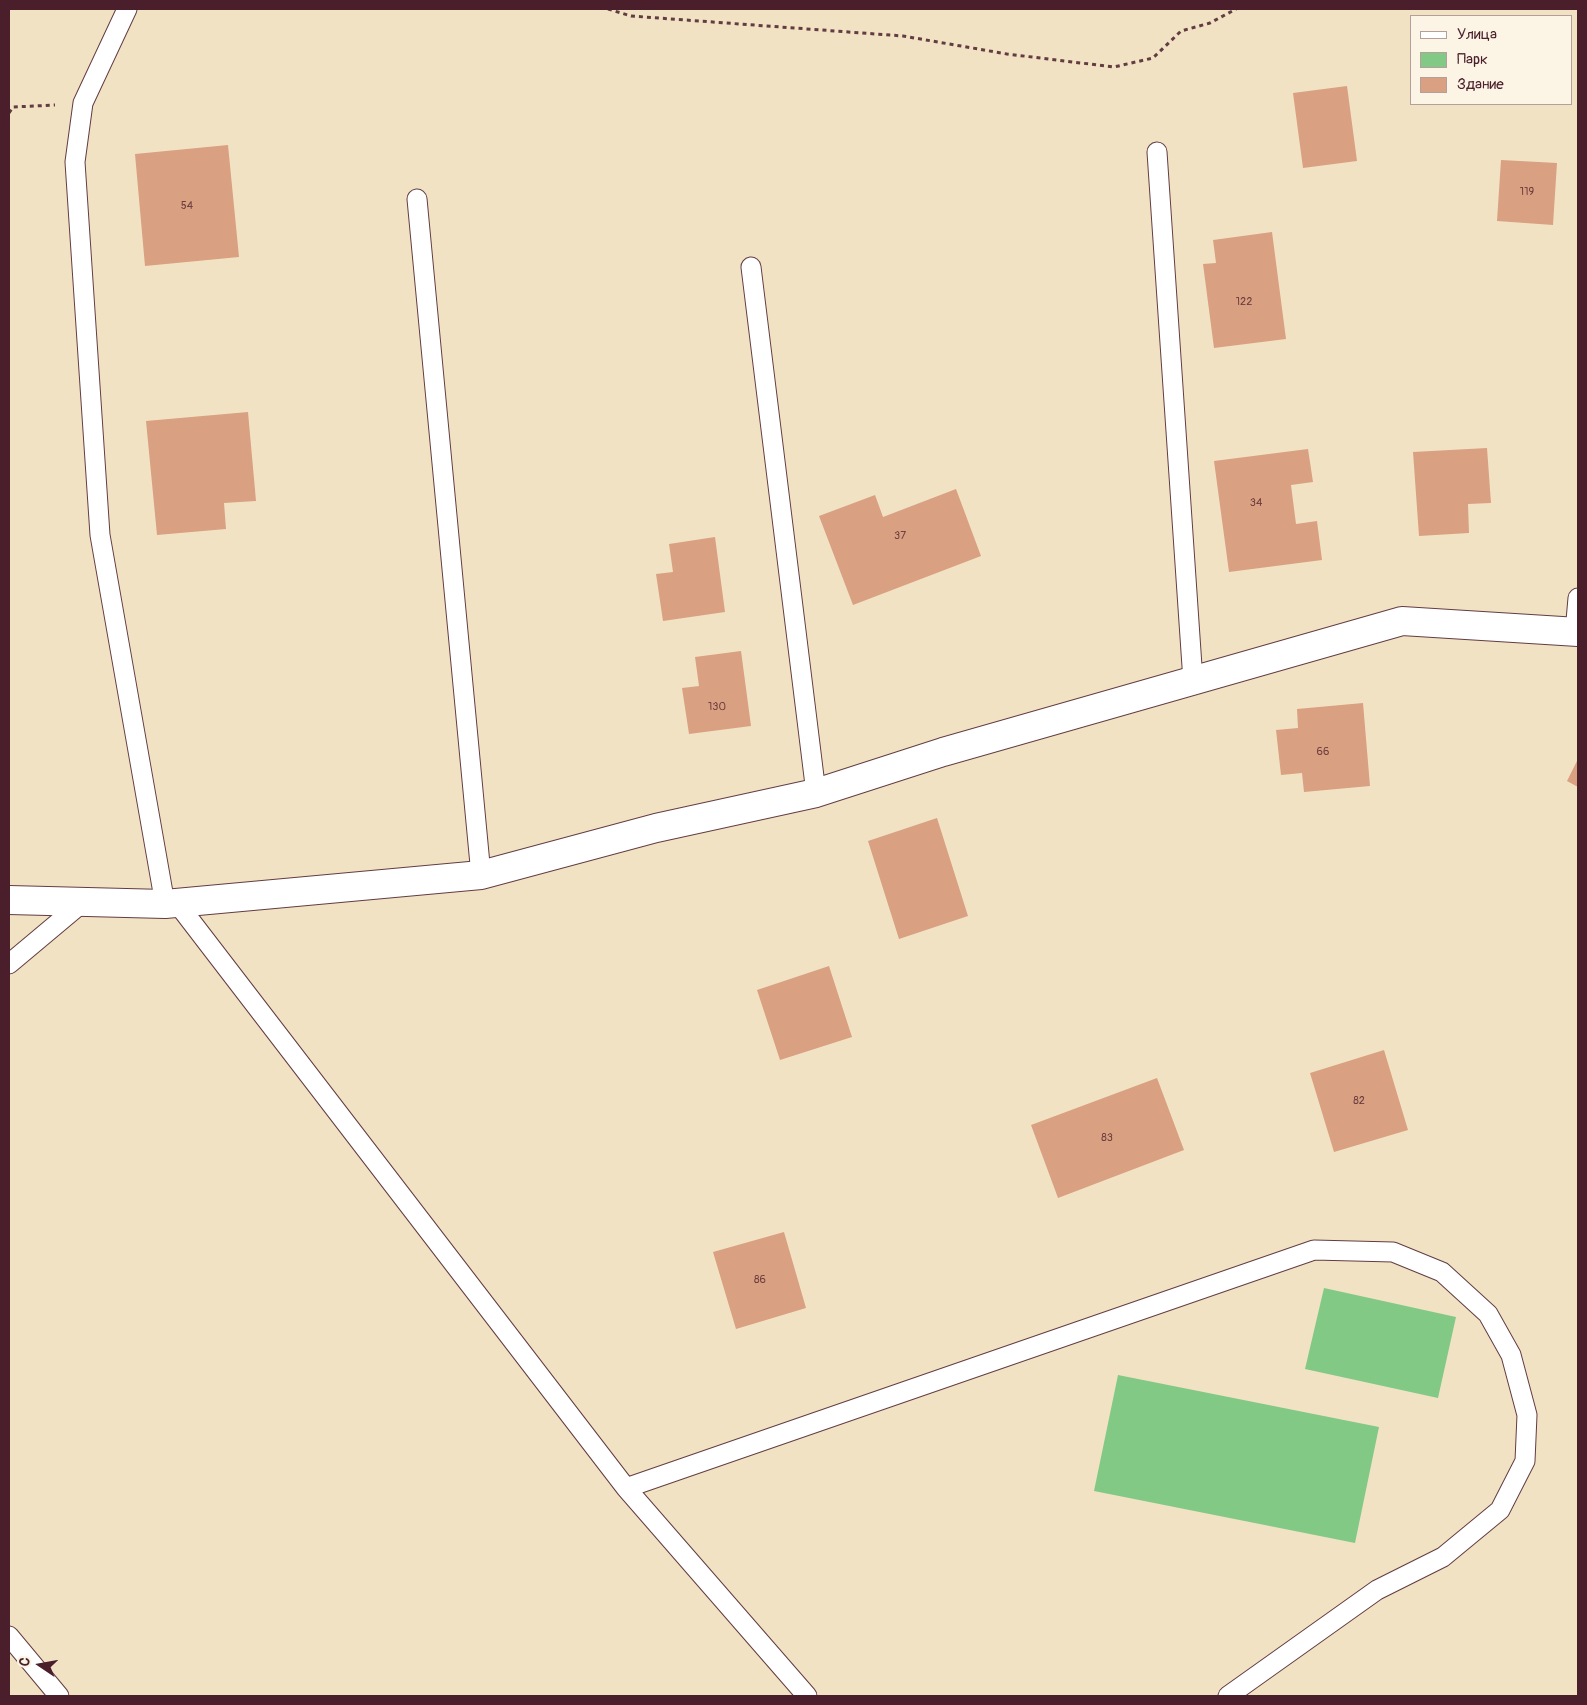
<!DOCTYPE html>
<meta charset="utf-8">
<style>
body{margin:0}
#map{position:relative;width:1587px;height:1705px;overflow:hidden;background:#f2e2c4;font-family:Pangolin,sans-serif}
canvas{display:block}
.frame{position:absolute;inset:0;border:10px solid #4a1f2b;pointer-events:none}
.legend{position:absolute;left:1410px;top:15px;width:162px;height:90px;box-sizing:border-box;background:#fcf5e5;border:1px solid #b59f9b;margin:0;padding:6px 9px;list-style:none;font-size:15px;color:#4a1f2b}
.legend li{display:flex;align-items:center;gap:10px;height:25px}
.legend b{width:25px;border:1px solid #b59f9b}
.north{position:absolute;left:15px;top:1640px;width:50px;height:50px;-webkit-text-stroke:4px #fcf5e5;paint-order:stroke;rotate:282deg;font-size:14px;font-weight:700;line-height:20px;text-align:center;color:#4a1f2b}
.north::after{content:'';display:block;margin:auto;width:18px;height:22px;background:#4a1f2b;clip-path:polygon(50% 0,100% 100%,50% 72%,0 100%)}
</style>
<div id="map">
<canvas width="1587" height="1705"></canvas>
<div class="frame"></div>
<ul class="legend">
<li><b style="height:6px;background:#fff"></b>Улица</li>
<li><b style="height:14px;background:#82c985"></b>Парк</li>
<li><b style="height:14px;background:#d9a081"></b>Здание</li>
</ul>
<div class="north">С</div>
</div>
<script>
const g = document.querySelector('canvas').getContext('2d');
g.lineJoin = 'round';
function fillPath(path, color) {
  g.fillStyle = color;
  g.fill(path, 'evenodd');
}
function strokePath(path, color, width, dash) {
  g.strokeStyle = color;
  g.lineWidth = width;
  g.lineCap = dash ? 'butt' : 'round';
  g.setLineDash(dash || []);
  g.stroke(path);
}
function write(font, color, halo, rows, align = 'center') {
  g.font = font + ' Pangolin,sans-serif';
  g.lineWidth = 5;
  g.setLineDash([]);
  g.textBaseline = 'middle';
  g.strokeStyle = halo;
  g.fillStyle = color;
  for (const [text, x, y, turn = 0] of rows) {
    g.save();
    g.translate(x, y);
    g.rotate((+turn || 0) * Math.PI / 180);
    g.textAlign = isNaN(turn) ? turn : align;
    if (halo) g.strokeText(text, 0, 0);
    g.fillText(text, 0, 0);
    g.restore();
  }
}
fillPath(new Path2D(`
 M 1324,1288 L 1456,1317 L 1438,1398 L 1305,1369 Z
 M 1118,1375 L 1379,1427 L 1355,1543 L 1094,1491 Z`), '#82c985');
fillPath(new Path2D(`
 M 1347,86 L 1357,161 L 1303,168 L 1293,93 Z
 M 228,145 L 239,257 L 145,266 L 135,154 Z
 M 1501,160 L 1557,163 L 1553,225 L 1497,221 Z
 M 1272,232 L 1286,339 L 1214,348 L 1203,264 L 1216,263 L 1213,240 Z
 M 248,412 L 256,501 L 224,503 L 226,529 L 157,535 L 146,421 Z
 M 1487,448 L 1491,503 L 1468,504 L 1469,533 L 1419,536 L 1413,452 Z
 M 1308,449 L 1313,482 L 1291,485 L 1296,524 L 1317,521 L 1322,560 L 1229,572 L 1214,461 Z
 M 956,489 L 981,556 L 853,605 L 819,516 L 875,495 L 883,517 Z
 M 715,537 L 725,612 L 663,621 L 656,574 L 673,572 L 669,544 Z
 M 741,651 L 751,726 L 689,734 L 682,688 L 699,686 L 695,657 Z
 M 1363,703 L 1370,786 L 1304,792 L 1302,773 L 1281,775 L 1276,730 L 1298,728 L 1297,709 Z
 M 1578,759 L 1578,787 L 1567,781 Z
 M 937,818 L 968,916 L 899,939 L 868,841 Z
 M 829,966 L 852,1037 L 780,1060 L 757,990 Z
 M 1384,1050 L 1408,1130 L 1334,1152 L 1310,1073 Z
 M 1157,1078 L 1184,1150 L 1058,1198 L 1031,1125 Z
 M 784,1232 L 806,1308 L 736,1329 L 713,1252 Z`), '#d9a081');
const service = new Path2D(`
 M 127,9 L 83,103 L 75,162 L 100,535 L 165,904
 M 1157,152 L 1193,681
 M 417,199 L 481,875
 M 751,267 L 816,793
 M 1575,632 L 1578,598
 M 177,903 L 626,1488 L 807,1696
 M 9,964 L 83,902
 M 626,1488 L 1314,1250 L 1393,1252 L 1442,1272 L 1488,1314 L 1511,1355 L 1527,1415 L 1525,1461 L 1500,1510 L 1443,1557 L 1377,1590 L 1228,1696
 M 9,1636 L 59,1696`);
const minor = new Path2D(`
 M 9,900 L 165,904 L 481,875 L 656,828 L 816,793 L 943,752 L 1402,621 L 1578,632`);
strokePath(service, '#633c42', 21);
strokePath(minor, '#633c42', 30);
strokePath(new Path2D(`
 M 608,9 L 631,16 L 903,36 L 1007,54 L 1114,67 L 1153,58 L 1181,31 L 1210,23 L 1236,9
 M 9,113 L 13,107 L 55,105`), '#633c42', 3, [4, 4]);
strokePath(service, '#fff', 19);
strokePath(minor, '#fff', 28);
write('11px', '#6e3f40', null, [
 ["119",1527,192],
 ["54",187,206],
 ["122",1244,302],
 ["34",1256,503],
 ["37",900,536],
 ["130",717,707],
 ["66",1323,752],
 ["82",1359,1101],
 ["83",1107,1138],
 ["86",760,1280]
]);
</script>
